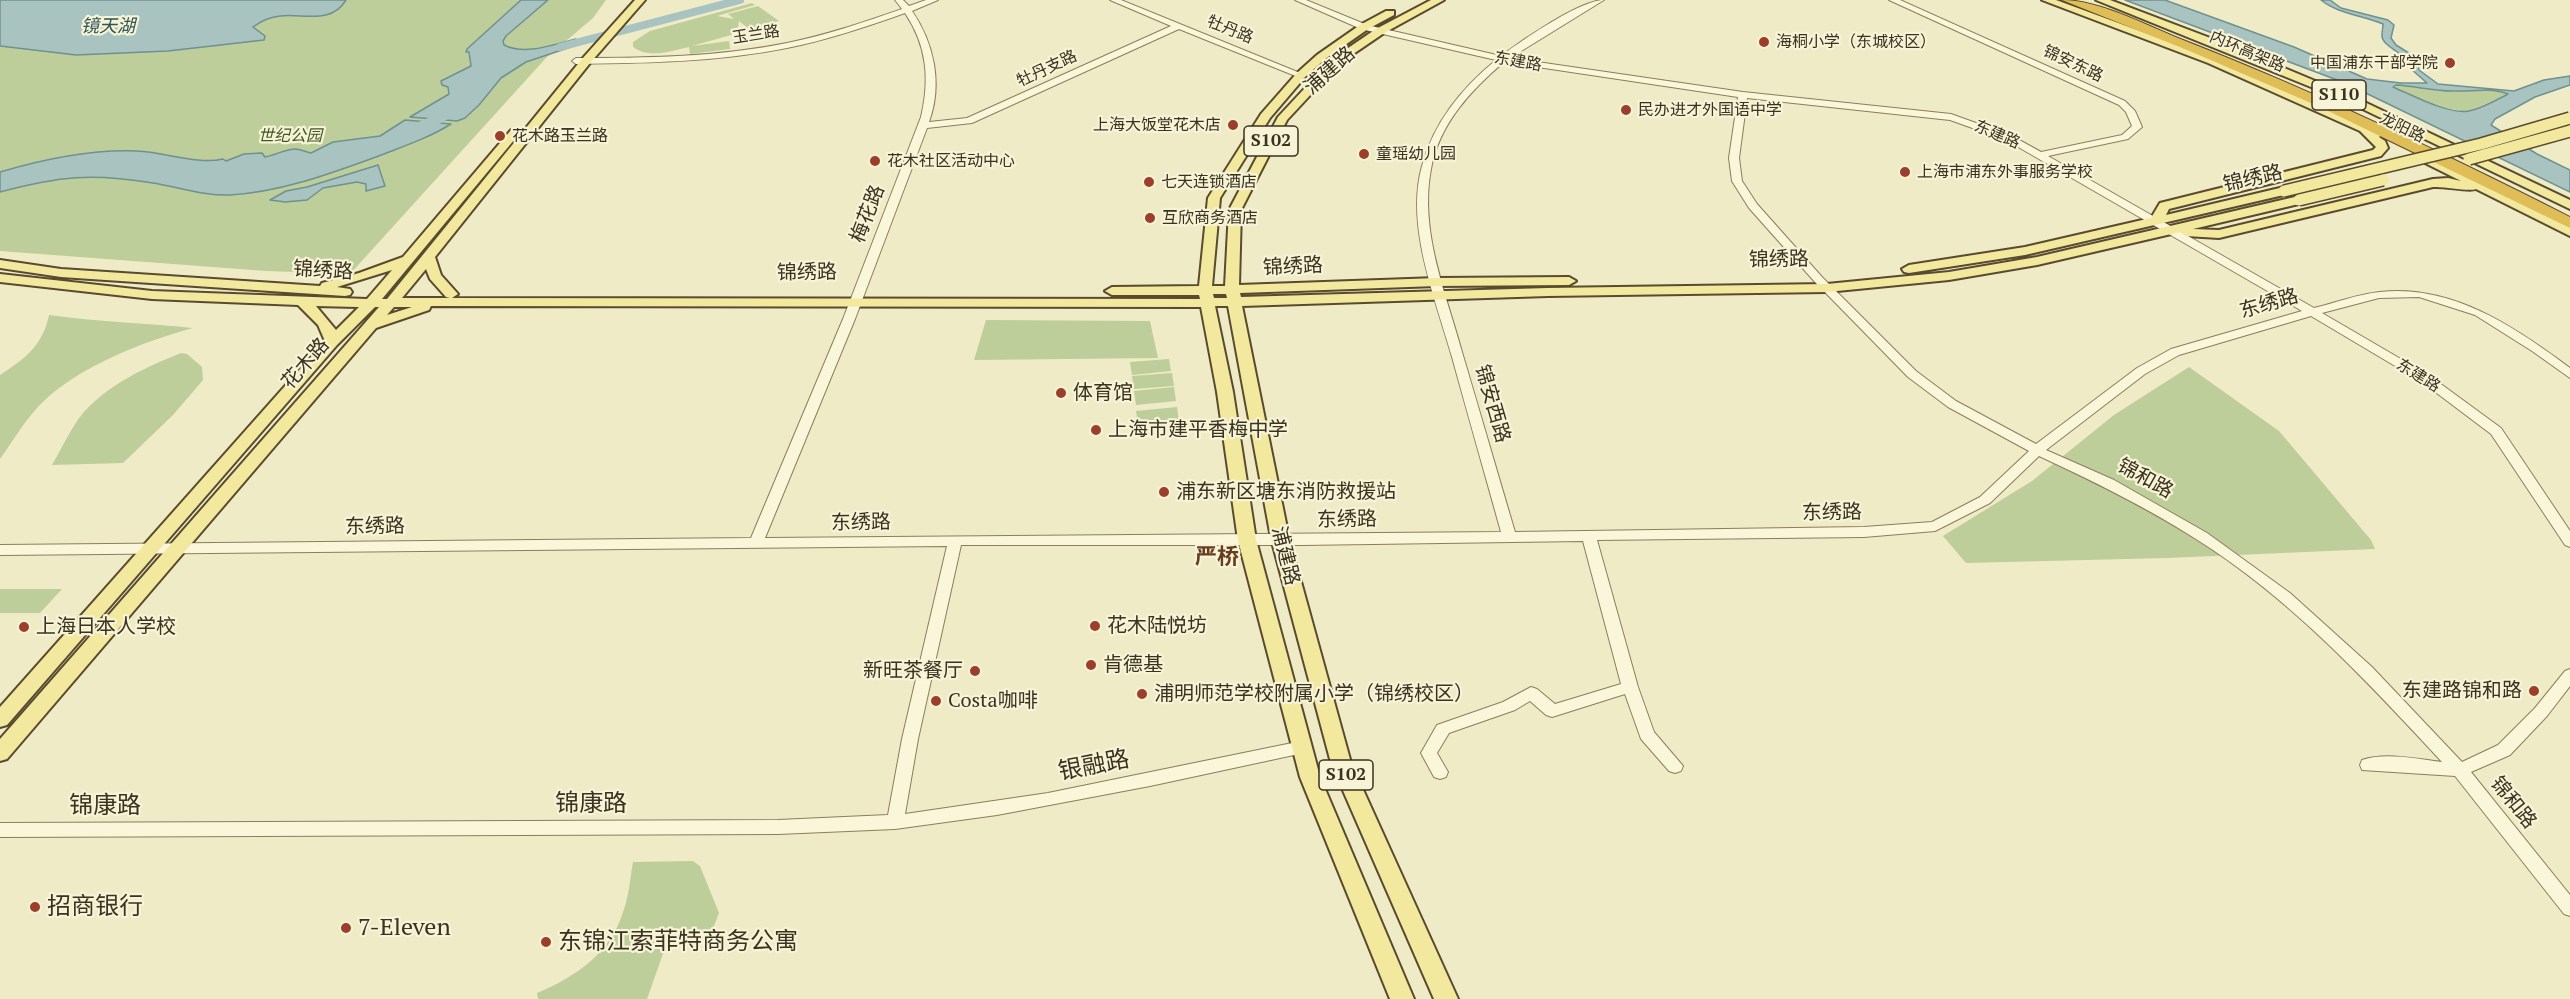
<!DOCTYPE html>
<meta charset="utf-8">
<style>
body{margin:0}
canvas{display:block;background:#efebc6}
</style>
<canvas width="2570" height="999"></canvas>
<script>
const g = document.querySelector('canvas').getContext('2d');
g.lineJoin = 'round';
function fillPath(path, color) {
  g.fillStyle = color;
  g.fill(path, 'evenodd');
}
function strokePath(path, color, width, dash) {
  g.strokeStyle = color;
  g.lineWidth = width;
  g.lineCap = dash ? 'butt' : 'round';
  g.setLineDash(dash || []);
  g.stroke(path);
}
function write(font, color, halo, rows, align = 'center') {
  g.font = font + ' "PT Serif","Noto Sans SC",serif';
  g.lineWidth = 4.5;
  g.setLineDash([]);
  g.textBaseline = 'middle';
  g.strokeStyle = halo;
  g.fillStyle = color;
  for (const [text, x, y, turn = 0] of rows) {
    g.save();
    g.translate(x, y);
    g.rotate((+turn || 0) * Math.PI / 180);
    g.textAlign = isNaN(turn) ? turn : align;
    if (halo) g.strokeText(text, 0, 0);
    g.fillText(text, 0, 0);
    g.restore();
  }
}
fillPath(new Path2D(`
 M 0,0 L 606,0 L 593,18 L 546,58 L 350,274 L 266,271 L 0,251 Z
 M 752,3 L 755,5 L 717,16 L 734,19 L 728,14 L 758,6 L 779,21 L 749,29 L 739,21 L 738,28 L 731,35 L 692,46 L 729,41 L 730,49 L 690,54 L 689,47 C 671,51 649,59 633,47 L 633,42 L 650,31 Z
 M 2396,85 C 2415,86 2433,91 2452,91 C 2471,92 2490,88 2508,94 L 2467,112 L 2441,107 L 2392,87 Z
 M 49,315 C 97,322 145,323 193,328 C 141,342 66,371 32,414 C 20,428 11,444 0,459 L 0,375 C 25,359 43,345 49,315 Z
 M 986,320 L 1150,321 L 1158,358 L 974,360 Z
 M 181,353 L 187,354 L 202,367 L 203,380 L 173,415 L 123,463 L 52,465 C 62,448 71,428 83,413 C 109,384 146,367 181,353 Z
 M 1169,359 L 1171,371 L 1132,375 L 1130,362 Z
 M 2189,367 L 2279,431 L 2371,540 L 2375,549 L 2167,558 L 1966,563 L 1943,536 L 2032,481 L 2114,415 Z
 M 1172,373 L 1174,386 L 1134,389 L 1132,376 Z
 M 1174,387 L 1176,401 L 1136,405 L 1134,391 Z
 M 1177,407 L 1179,421 L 1138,425 L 1136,411 Z
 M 0,589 L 62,589 L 40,613 L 0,613 Z
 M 693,861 L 700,866 L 719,913 L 712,931 L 671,931 L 647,999 L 538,999 L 537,993 C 575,977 610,954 623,912 C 629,897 630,878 633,862 Z`), '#bdce9a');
const water = new Path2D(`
 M 0,0 L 346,0 C 331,25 303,13 280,16 C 270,17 261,21 253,27 L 265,36 L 264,40 L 168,51 L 76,55 L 0,46 Z
 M 521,0 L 548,0 L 506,36 L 503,41 L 504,45 C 526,56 554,44 576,39 L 568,48 L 526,62 L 501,78 L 479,105 L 465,118 L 457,121 L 410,117 L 449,94 L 448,87 L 442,85 L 441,81 L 471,66 L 469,52 L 466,52 L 467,49 Z
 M 2125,0 L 2165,0 L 2294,47 L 2367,79 L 2401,83 L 2427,83 L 2403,62 L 2403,57 C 2397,50 2381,44 2382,35 C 2382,31 2383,28 2383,24 C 2362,15 2338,14 2321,0 L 2330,0 L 2341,8 L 2388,20 L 2394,25 L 2391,38 L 2396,45 L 2417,58 L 2419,70 L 2438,84 L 2514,91 L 2544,80 L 2570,76 L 2570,85 L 2535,97 L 2495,119 L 2491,125 L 2537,154 L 2570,170 L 2570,192 L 2345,83 ZM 2396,85 C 2415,86 2433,91 2452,91 C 2470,92 2490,87 2508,94 C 2496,100 2483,108 2469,111 C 2449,115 2412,95 2393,87 Z
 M 405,120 L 451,124 C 427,139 401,147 376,157 C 329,174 281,192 230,195 C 205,196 178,187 153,183 C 91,173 60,176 0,192 L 0,172 C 44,159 91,149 137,151 C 164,152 198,165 223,159 L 226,161 L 244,154 L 262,153 L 265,157 C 275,155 287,149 295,149 C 301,149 305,152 311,153 L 333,142 L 380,136 Z
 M 378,165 L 385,186 L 366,191 L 366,184 L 357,182 L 323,188 L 307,200 L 285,202 L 270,200 L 286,191 L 307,187 Z`);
fillPath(water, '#a8c3c0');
strokePath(water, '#6e9290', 1.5);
strokePath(new Path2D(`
 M 560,47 L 740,0`), '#a8c3c0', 8);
fillPath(new Path2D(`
 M 458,101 L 465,105 C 455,118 416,139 400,135 L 398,132 L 400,129 L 441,113 L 453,102 Z`), '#a8c3c0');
const minor = new Path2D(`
 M 895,0 L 903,0 L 909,6 L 926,0 L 938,0 L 912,11 C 934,43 943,84 929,122 L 967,118 L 1171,26 L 1110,0 L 1121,0 L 1305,75 L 1298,77 L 1179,29 L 972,123 L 927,128 L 855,319 L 765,538 L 1501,532 C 1485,474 1468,416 1452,357 C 1436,300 1405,226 1422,166 C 1434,122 1461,89 1496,60 L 1361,29 L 1295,0 L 1306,0 L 1367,25 L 1501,56 C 1521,41 1580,0 1604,0 L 1510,58 L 1743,92 L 1951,114 L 2012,136 L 2041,152 L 2122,135 L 2132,126 L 2126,112 L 2119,105 L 1889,0 L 1900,0 L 2125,101 L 2135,111 L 2142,127 L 2128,139 L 2048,156 L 2314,308 C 2335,303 2358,294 2380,292 C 2452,284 2515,327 2570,368 L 2570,378 L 2532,351 L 2475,315 L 2419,297 L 2379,298 L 2322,313 L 2430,376 L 2501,428 L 2570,531 L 2570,547 L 2565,545 L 2491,434 L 2422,382 L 2311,316 L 2179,355 L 2145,374 L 2046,450 L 2114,480 L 2207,533 L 2290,593 L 2372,667 L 2462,762 L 2498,745 L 2535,708 L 2565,671 L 2570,669 L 2570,686 L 2547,716 L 2510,755 L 2471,772 L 2570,895 L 2570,916 L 2564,914 L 2455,776 L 2362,770 L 2360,765 L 2362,760 C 2386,752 2417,759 2442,762 C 2367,681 2290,598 2196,539 C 2146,507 2093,481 2039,456 L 1990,503 L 1935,531 L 1864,537 L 1597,540 L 1638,687 L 1654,732 L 1683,766 L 1681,771 L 1675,773 L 1669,771 L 1641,739 L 1625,694 L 1552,717 L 1546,715 L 1530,701 L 1515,710 L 1449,733 L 1437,753 L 1448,772 L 1446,777 L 1440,779 L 1434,777 L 1421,753 L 1437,725 L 1503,702 L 1531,687 L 1537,689 L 1555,704 L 1621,684 L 1583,541 L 1302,545 L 961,545 L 918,739 L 905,814 L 1048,793 L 1302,741 L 1308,742 L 1310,747 L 1308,752 L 1150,786 L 997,815 L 895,829 L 778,834 L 0,837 L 0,823 L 778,820 L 888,815 L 902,739 L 947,546 L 0,555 L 0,545 L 751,538 L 843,319 L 921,117 C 930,79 927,46 905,13 C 866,27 827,40 787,48 C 717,62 646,63 576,64 L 572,61 L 576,58 C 647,58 718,57 787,43 C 827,35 864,22 902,9 ZM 1504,62 L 1738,97 L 1729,158 L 1732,181 L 1749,208 L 1814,281 L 1908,377 L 1948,407 L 2029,451 L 1980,497 L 1932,522 L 1864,527 L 1515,532 C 1497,472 1480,412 1462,352 C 1446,293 1419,231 1431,169 C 1439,124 1471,90 1504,62 ZM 1747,98 L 1950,120 L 2006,140 L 2302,311 L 2171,349 L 2137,368 L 2036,444 L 1956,401 L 1916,371 L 1822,277 L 1757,204 L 1742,181 L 1739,158 Z`);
const major = new Path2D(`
 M 635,0 L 645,0 L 590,63 L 435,257 L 441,275 L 458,294 L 452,298 L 1200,299 L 1199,295 L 1112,295 L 1105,291 L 1112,287 L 1199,286 L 1208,198 L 1261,114 L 1297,73 L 1317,55 L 1360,25 L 1386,11 L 1394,11 L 1394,15 L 1368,29 L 1325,59 L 1305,77 L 1270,118 L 1220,198 L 1212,286 L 1225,286 L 1229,210 L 1278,117 L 1332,59 L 1376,29 L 1431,0 L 1444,0 L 1384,33 L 1340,63 L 1287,120 L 1241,210 L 1239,285 L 1437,278 L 1569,277 L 1576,281 L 1569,285 L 1437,286 L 1240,293 L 1241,297 L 1548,288 L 1827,284 L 1949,272 L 2037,257 L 2299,196 L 2303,197 L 2305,200 L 2303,203 L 2193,229 L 2219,230 L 2433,179 L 2448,178 L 2461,181 L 2425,163 L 2425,157 L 2429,156 L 2570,227 L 2570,236 L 2476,189 C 2468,192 2445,186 2433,187 L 2219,238 L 2186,236 L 2180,232 L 2037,265 L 1949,280 L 1827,292 L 1548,296 L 1242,306 L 1289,538 L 1351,763 L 1458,999 L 1434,999 L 1331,763 L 1271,538 L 1228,306 L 1215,306 L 1233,392 L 1256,540 L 1320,777 L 1414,999 L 1390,999 L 1300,777 L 1238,540 L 1217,392 L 1201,307 L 431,306 L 429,310 L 376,328 L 7,759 L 0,761 L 0,739 L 379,307 L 375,307 L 337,345 L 7,725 L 0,727 L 0,707 L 325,341 L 318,325 L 298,305 L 152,299 L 0,282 L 0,274 L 152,291 L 367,299 L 392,270 L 337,287 L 350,289 L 352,292 L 350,295 L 345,296 L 61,277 L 0,268 L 0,260 L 61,269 L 320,286 L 322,283 L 359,273 L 403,257 L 511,130 L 519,130 L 519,134 L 382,299 L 387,299 L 582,59 ZM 426,269 L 430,279 L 446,297 L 450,298 L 402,298 ZM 1213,294 L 1226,294 L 1227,298 L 1214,298 ZM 316,306 L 357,307 L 359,307 L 336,330 ZM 394,307 L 412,307 L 387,315 Z
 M 2042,0 L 2056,0 L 2216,59 L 2380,132 L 2382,134 L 2379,137 L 2385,141 L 2388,148 L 2381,156 L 2169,209 L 2166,215 L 2284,187 L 2288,188 L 2290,191 L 2288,194 L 2025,255 L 1909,273 L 1904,272 L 1902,269 L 1909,265 L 2025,247 L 2151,218 L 2160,203 L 2373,150 L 2376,147 L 2360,131 L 2208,63 Z
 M 2096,0 L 2110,0 L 2234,47 L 2356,98 L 2570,200 L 2570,209 L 2348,102 Z`);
const highway = new Path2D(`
 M 2062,0 C 2098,0 2144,24 2178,38 C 2312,90 2442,152 2570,217 L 2570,228 L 2318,106 L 2192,52 Z`);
strokePath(minor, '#8b7e5b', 2);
strokePath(major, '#594b2f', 4);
strokePath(highway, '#594b2f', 2);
fillPath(minor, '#f9f6da');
fillPath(major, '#f2e89e');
fillPath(highway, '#dfbd57');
const majorBridge = new Path2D(`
 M 2469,159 L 2570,131
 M 2284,191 L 2481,144 L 2570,118
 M 2299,200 L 2383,180`);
strokePath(majorBridge, '#594b2f', 14, []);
strokePath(majorBridge, '#f2e89e', 11);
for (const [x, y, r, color] of [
 [1764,42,6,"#9b3f2a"],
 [2450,63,6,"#9b3f2a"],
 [1626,110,6,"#9b3f2a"],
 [1233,125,6,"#9b3f2a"],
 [500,136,6,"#9b3f2a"],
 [1364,154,6,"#9b3f2a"],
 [875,161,6,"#9b3f2a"],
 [1905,172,6,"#9b3f2a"],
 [1149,182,6,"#9b3f2a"],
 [1150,218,6,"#9b3f2a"],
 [1061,393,6,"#9b3f2a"],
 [1096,430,6,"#9b3f2a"],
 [1164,492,6,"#9b3f2a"],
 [1095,626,6,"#9b3f2a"],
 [24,627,6,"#9b3f2a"],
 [1091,665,6,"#9b3f2a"],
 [975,671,6,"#9b3f2a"],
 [2534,691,6,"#9b3f2a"],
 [1142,694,6,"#9b3f2a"],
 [936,701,6,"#9b3f2a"],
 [35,907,6,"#9b3f2a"],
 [346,928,6,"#9b3f2a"],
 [546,942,6,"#9b3f2a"]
]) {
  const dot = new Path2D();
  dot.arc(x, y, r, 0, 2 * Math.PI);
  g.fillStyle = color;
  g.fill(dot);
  strokePath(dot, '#f6f3d6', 2);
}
write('16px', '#3b321f', '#f6f3d6', [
 ["牡丹路",1230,30,22],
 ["玉兰路",756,35,-9],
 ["内环高架路",2247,52,23],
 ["东建路",1518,62,10],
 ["锦安东路",2073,64,25],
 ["牡丹支路",1047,69,-25],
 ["龙阳路",2402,128,26],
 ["东建路",1997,135,23],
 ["东建路",2418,376,32]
]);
write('16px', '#3b321f', '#f6f3d6', [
 ["海桐小学（东城校区）",1776,42],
 ["中国浦东干部学院",2438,63,"right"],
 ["民办进才外国语中学",1638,110],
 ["上海大饭堂花木店",1221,125,"right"],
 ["花木路玉兰路",512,136],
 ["童瑶幼儿园",1376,154],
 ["花木社区活动中心",887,161],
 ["上海市浦东外事服务学校",1917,172],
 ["七天连锁酒店",1161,182],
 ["互欣商务酒店",1162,218]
], 'left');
write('italic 16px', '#415826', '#f6f3d6', [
 ["世纪公园",290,136]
]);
write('italic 18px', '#2e555b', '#f6f3d6', [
 ["镜天湖",108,27]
]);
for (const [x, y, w] of [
 [2339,95,54],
 [1271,141,54],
 [1346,775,54]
]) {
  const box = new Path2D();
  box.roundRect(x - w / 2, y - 15, w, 30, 4.5);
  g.fillStyle = '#f6f3d6';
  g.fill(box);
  strokePath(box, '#3b321f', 1.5);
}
write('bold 18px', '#3b321f', null, [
 ["S110",2339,95],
 ["S102",1271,141],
 ["S102",1346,775]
]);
write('20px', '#3b321f', '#f6f3d6', [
 ["浦建路",1330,71,-42],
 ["锦绣路",2253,179,-13],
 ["梅花路",868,214,-69],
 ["锦绣路",1779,260,-1],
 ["锦绣路",1293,267,-3],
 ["锦绣路",323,271,3],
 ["锦绣路",807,273,-1],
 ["东绣路",2269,304,-16],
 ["花木路",306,364,-49],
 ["锦安西路",1492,404,74],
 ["锦和路",2145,479,29],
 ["东绣路",1832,513,-1],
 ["东绣路",1347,520,-1],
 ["东绣路",861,523,-1],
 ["东绣路",375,527,-1],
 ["浦建路",1285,556,76],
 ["锦和路",2513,803,51]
]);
write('20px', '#3b321f', '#f6f3d6', [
 ["体育馆",1073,393],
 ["上海市建平香梅中学",1108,430],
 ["浦东新区塘东消防救援站",1176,492],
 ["花木陆悦坊",1107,626],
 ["上海日本人学校",36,627],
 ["肯德基",1103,665],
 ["新旺茶餐厅",963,671,"right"],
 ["东建路锦和路",2522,691,"right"],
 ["浦明师范学校附属小学（锦绣校区）",1154,694],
 ["Costa咖啡",948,701]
], 'left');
write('bold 22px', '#683c1e', '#f6f3d6', [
 ["严桥",1217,558]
]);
write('24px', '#3b321f', '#f6f3d6', [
 ["银融路",1094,766,-11],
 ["锦康路",591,804],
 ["锦康路",105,806]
]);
write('24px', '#3b321f', '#f6f3d6', [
 ["招商银行",47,907],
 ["7-Eleven",358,928],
 ["东锦江索菲特商务公寓",558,942]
], 'left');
</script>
